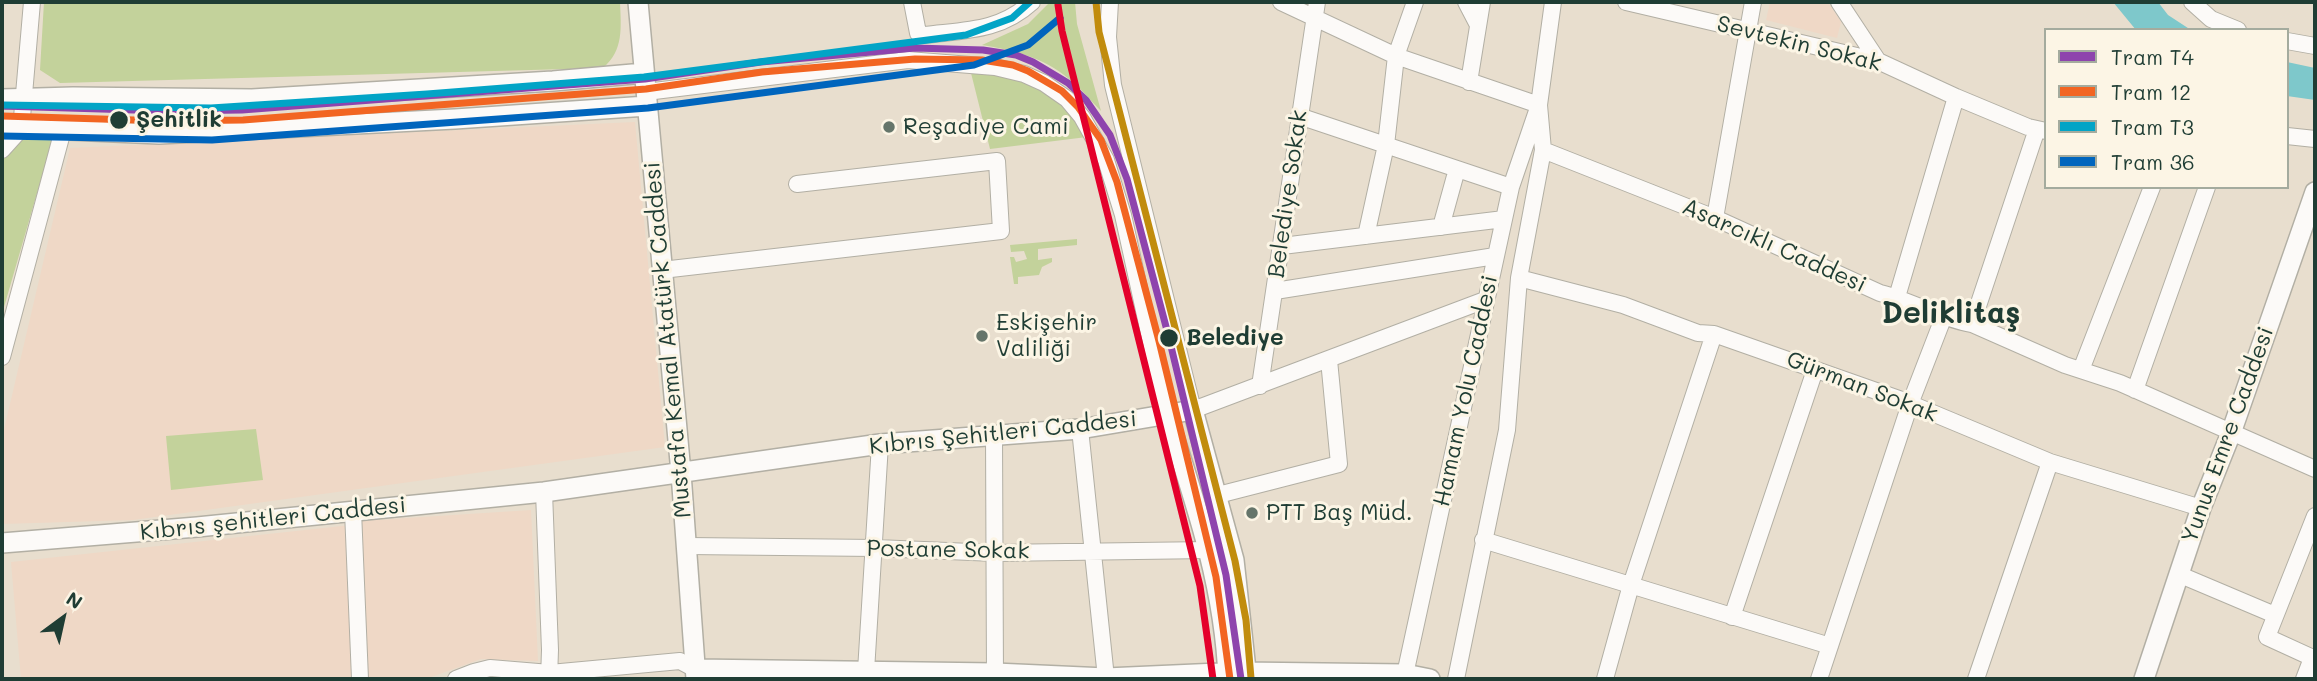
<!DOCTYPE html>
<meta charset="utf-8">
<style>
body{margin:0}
#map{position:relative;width:2317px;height:681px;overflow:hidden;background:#e8dece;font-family:Mali,sans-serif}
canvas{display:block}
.frame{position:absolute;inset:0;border:4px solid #1f3d34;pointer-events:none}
.legend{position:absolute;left:2044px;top:28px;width:245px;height:161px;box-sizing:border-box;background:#fcf5e5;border:2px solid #a4ab9e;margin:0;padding:9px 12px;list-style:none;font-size:21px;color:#1f3d34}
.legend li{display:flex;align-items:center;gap:14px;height:35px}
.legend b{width:35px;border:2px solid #a4ab9e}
.north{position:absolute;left:28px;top:583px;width:70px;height:70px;-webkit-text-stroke:5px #fcf5e5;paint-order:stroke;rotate:33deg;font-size:19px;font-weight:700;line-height:28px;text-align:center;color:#1f3d34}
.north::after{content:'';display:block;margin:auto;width:24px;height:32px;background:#1f3d34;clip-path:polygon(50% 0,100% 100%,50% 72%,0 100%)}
</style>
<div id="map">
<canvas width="2317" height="681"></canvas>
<div class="frame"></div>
<ul class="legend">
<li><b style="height:9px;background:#8e44ad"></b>Tram T4</li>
<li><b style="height:9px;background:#f26522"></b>Tram 12</li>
<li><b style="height:9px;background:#02a4c6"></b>Tram T3</li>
<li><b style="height:9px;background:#0065bd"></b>Tram 36</li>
</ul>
<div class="north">N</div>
</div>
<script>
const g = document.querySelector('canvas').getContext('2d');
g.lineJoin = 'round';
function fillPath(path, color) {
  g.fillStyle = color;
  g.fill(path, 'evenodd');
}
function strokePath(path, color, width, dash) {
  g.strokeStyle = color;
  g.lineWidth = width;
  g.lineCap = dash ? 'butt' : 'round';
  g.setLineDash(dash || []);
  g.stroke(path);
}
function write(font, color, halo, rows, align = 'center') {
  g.font = font + ' Mali,sans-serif';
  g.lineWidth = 6;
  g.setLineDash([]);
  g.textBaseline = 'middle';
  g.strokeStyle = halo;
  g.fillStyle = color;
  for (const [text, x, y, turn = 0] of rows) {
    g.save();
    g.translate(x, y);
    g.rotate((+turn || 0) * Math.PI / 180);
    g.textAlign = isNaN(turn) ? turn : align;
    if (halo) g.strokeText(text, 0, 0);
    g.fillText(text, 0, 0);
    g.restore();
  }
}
fillPath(new Path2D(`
 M 1770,2 L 1828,2 L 1841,22 L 1837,38 L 1766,20 Z
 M 635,122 L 665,447 L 133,520 L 2,524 L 2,438 L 70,148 Z
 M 531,510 L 538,661 L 481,659 L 426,679 L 362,679 L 360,521 Z
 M 351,525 L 352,679 L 21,679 L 11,562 Z`), '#efd8c6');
fillPath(new Path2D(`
 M 44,2 L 620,2 C 621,28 624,50 603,68 L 60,83 L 40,70 Z
 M 1050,2 L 1075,2 L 1077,24 L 1101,111 C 1090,100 1081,88 1069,79 C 1045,58 1013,50 982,45 L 1028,24 Z
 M 970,69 C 986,71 1003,72 1019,77 C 1050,86 1073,110 1087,137 L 990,149 Z
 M 22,138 L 53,138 L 2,314 L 2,161 Z
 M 1077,239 L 1077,245 L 1038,249 L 1038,260 L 1052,258 L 1052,262 L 1042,267 L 1039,275 L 1018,277 L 1018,284 L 1014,284 L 1010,257 L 1014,257 L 1016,262 L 1027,259 L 1024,251 L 1011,252 L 1010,245 Z
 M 256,429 L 263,480 L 171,490 L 166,436 Z`), '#c3d29b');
fillPath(new Path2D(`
 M 2113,2 L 2158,2 L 2168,15 L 2191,30 L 2136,30 Z
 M 2287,62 L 2315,68 L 2315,100 L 2287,96 Z`), '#7ec8cb');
const minor = new Path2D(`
 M 912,2 L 918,33 L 924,35 C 965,30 999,32 1032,2
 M 1110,2 L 1108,37 L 1113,85 L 1193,410 L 1485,300
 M 1281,2 L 1396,56 L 1539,105 L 1511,187 L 1404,679
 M 1466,2 L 1478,25
 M 1626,2 L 1878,61 L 1956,97 L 2028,127 L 2046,131
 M 1839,2 L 1878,61
 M 2192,2 L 2211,19 L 2238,30
 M 2287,41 L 2315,46
 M 1469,82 L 1482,2
 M 646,92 L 908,60 L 995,67 L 1024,74 L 1044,83 L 1067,99 L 1082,117 L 1106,160 L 1123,215 L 1167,415
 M 1299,116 L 1511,187
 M 2287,136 L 2315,139
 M 2,150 L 21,129 L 32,2
 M 1543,150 L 1715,218 L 1880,293 C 1912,301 1941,319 1972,324 L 2065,365 L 2120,383 L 2315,469
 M 1715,218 L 1753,2
 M 1441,227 L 1457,169
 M 1366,236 L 1386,145 L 1396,56 L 1415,2
 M 1282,246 L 1504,219
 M 662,270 L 1001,231 L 997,161 L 797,184
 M 1519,278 L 1623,305 L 1698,333 L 1714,334 L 1899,399 L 2050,462 L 2201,508
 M 1275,291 L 1495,256
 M 1897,297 L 1956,97
 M 1972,324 L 2037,129
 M 2,357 L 63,130
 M 2081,370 L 2152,187
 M 1260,386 L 1317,2
 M 2135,390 L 2207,187
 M 1080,429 L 1106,678
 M 994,434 L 995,679
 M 544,492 L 550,650 L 549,679
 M 1218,495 L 1339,464 L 1329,360
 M 353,511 L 360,679
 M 2315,516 L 2267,637 L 2315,659
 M 1483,540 L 1830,646
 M 687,546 L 876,548 L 995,553 L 1209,550
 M 2178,574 L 2275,615
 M 1732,617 L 1815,370
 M 456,679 L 474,672 L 490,668 L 550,673 L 680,661 L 695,669
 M 869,679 L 866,671 L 880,444
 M 1456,679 L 1507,430 L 1519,278 L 1543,150 L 1539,105 L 1553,2
 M 1605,679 L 1631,585 L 1714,334
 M 1819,679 L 1910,404 L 1944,316
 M 1976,679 L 2050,462
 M 2304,679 L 2312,658`);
const major = new Path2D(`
 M 638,2 L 681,473 L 696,679
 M 2,99 L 73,97 L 252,99 L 553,81 L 644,73
 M 2,127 L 159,134 L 455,119 L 647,106
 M 1167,415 C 1195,501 1225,588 1228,679
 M 2,543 L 197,527 L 544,492 L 880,444 L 1080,429 L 1193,410 L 1234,560 L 1247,679
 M 695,669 L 995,673 L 1106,678 L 1241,672 L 1405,674 L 1430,679
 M 2144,679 L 2201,508 L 2231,433 L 2315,192`);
strokePath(minor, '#b2afa4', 18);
strokePath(major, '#b2afa4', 22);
strokePath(minor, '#fcfaf8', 16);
strokePath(major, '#fcfaf8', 19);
strokePath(new Path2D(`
 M 2,106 L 167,111 L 242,110 L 645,79 L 761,62 L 915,48 L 983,50 L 1016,55 L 1033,62 L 1068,83 L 1086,100 L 1110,135 L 1127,179 L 1169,338 L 1226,575 L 1241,679`), '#8e44ad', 7);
strokePath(new Path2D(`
 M 2,116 L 167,121 L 243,120 L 646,89 L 762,72 L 915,59 L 982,60 L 1013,65 L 1028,71 L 1062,91 L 1078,107 L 1101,140 L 1117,182 L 1159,341 L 1216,577 L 1230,679`), '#f26522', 7);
strokePath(new Path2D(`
 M 2,105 L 211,108 L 427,94 L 644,77 L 966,35 L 1012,18 L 1030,2`), '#02a4c6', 7);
strokePath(new Path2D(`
 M 2,136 L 212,140 L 648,108 L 974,65 L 1028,45 L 1060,18`), '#0065bd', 7);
strokePath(new Path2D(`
 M 1096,2 L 1099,32 L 1235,561 L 1246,620 L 1251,678`), '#c18c0d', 7);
strokePath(new Path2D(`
 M 1058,5 L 1062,31 L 1200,586 L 1213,679`), '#e4002b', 7);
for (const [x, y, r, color] of [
 [119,120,10,"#1f3d34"],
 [889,127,7,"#65756a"],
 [982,336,7,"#65756a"],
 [1169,338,10,"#1f3d34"],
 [1252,513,7,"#65756a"]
]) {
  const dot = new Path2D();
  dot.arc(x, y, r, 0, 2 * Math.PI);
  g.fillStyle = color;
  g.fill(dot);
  strokePath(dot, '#fcf5e5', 2.5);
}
write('23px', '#1f3d34', '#fcf5e5', [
 ["Sevtekin Sokak",1799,44,14],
 ["Belediye Sokak",1288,194,-82],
 ["Asarcıklı Caddesi",1774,246,24],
 ["Mustafa Kemal Atatürk Caddesi",668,340,-95],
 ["Gürman Sokak",1862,387,21],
 ["Hamam Yolu Caddesi",1466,391,-78],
 ["Kıbrıs Şehitleri Caddesi",1003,433,-6],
 ["Yunus Emre Caddesi",2228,435,-70],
 ["Kıbrıs şehitleri Caddesi",273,519,-6],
 ["Postane Sokak",948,550,1]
]);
write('bold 23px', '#1f3d34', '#fcf5e5', [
 ["Şehitlik",136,120],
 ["Belediye",1186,338]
], 'left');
write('23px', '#1f3d34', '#fcf5e5', [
 ["Reşadiye Cami",903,127],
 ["Eskişehir",996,323],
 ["Valiliği",996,349],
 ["PTT Baş Müd.",1266,513]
], 'left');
write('bold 30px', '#1f3d34', '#fcf5e5', [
 ["Deliklitaş",1951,314]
]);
</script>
